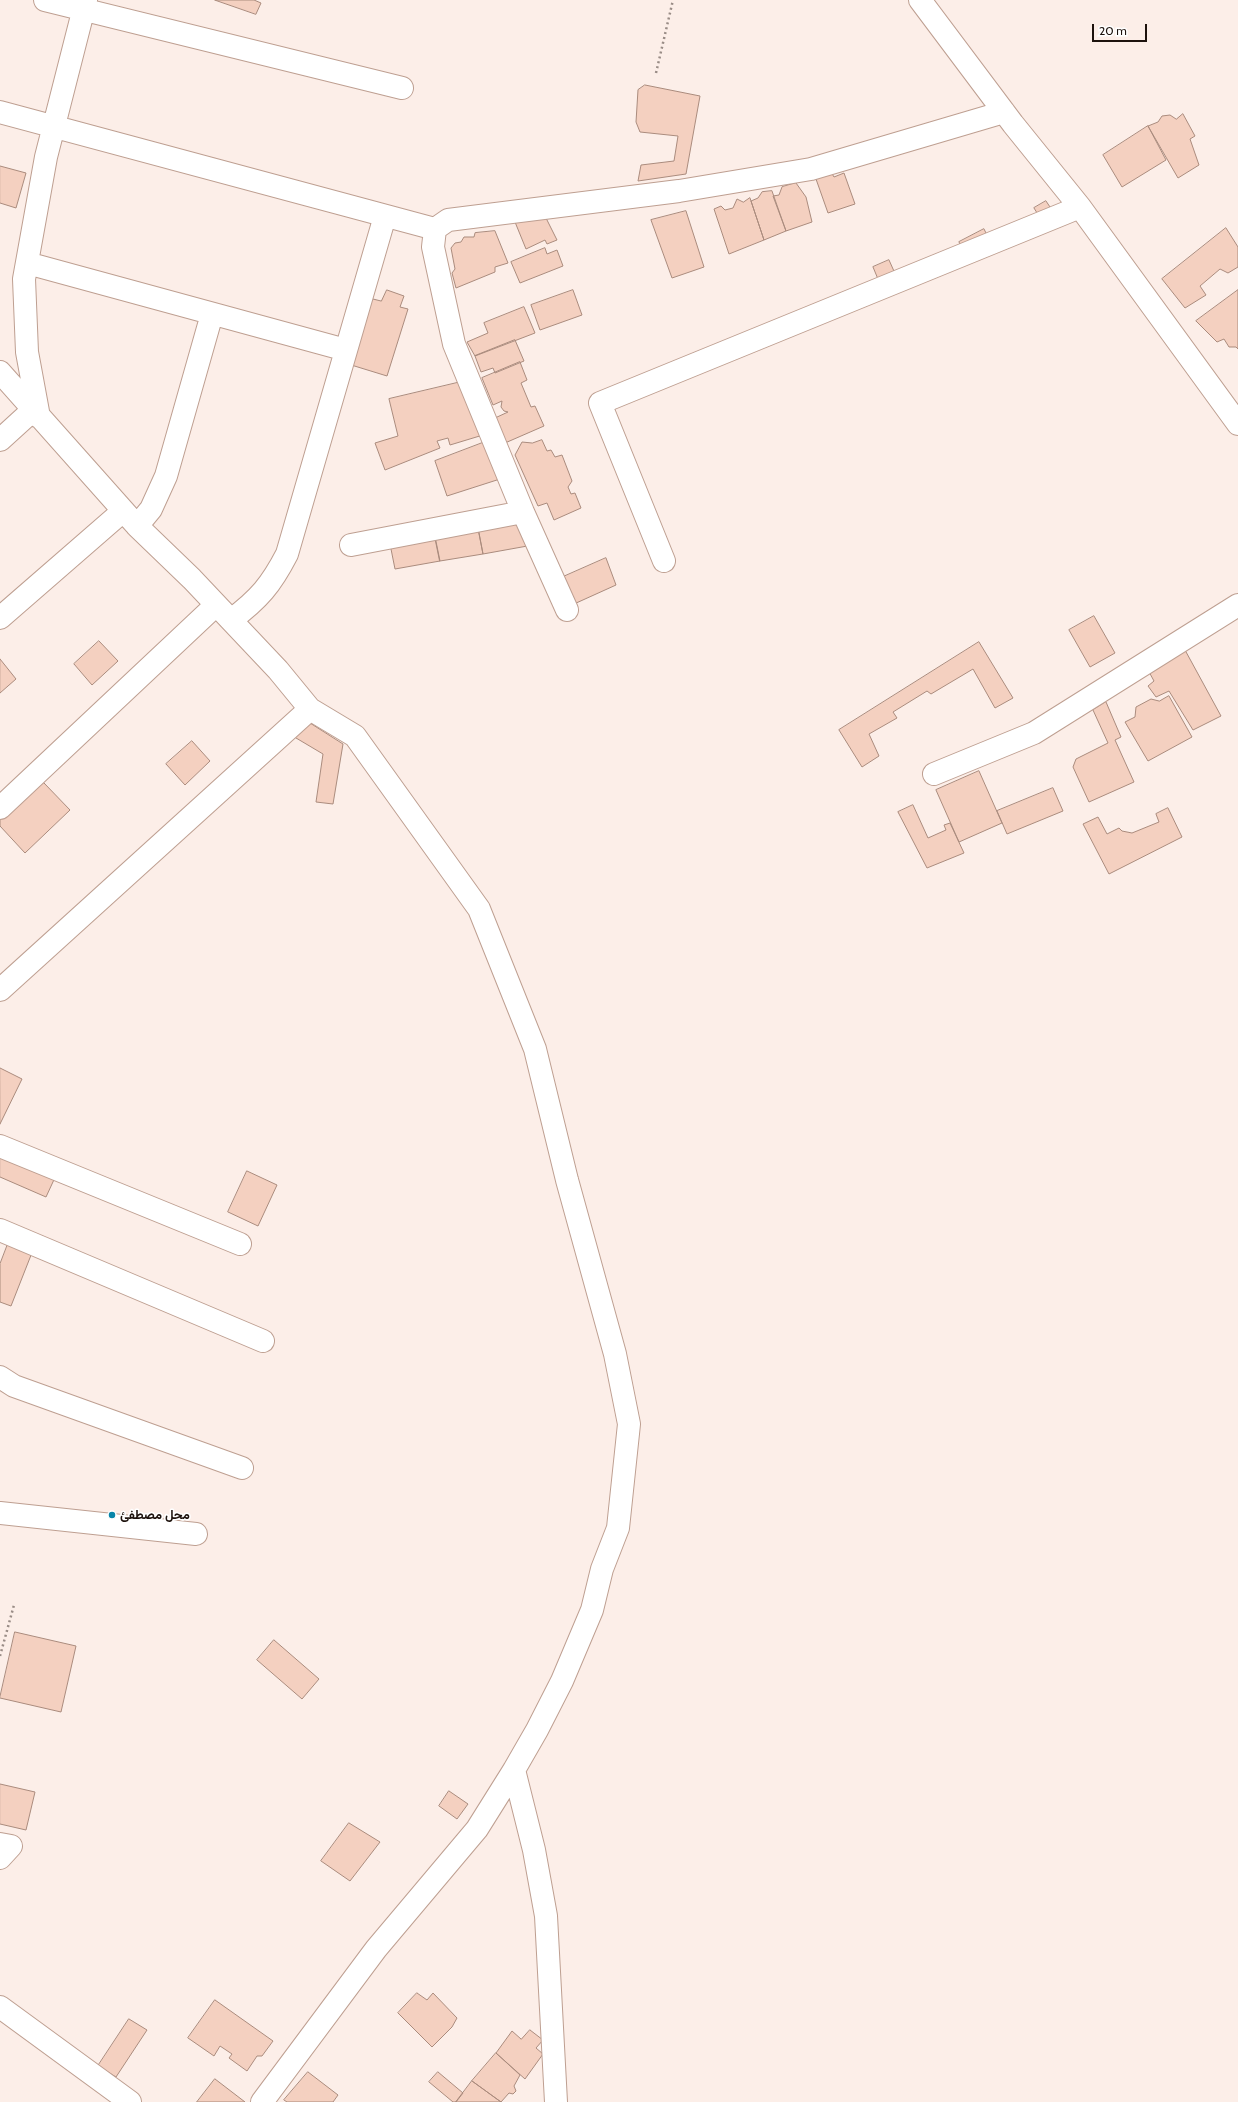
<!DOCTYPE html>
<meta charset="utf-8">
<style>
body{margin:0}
#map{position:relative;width:1238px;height:2102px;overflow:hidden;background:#fceee8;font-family:Cabin,sans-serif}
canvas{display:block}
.scale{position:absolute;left:1092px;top:24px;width:55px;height:18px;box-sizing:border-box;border:2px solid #1d120d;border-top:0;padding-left:5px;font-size:12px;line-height:14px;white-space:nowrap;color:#1d120d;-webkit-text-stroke:3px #fff;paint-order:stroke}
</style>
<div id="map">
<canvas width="1238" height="2102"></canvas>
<div class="scale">20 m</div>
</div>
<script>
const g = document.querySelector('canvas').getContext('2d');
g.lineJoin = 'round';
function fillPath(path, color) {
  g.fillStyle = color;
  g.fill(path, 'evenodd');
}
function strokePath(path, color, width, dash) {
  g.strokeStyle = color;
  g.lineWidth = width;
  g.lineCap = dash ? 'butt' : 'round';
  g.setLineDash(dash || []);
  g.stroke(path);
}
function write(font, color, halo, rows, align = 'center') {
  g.font = font + ' Cabin,Vazirmatn,sans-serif';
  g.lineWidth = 3;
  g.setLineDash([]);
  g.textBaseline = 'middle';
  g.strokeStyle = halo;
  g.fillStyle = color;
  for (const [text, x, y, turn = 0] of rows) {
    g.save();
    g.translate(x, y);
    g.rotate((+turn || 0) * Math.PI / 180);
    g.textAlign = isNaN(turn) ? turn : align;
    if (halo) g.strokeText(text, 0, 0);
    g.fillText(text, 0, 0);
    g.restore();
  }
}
const building = new Path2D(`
 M 215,0 L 254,0 L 261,3 L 256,14 Z
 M 645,85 L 700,96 L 686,174 L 638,181 L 641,165 L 674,161 L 678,136 L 640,132 L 636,122 L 638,90 Z
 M 1183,114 L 1195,136 L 1190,139 L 1199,165 L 1178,178 L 1148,126 L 1158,122 L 1162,116 L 1170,115 L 1176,119 Z
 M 1148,126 L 1166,160 L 1122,187 L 1103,155 Z
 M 0,166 L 26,173 L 16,208 L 0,203 Z
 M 831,172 L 834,177 L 844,173 L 855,204 L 828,213 L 816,179 Z
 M 796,183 L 806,197 L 812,222 L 786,231 L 773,196 L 779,195 L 782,187 Z
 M 772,191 L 786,231 L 764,240 L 751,201 L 758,198 L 762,192 Z
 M 750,198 L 764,240 L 729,254 L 714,209 L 721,206 L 725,210 L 733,208 L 737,199 L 743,202 Z
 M 1046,201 L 1054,213 L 1042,221 L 1034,208 Z
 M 686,211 L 704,267 L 672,278 L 651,220 Z
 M 546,218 L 557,240 L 547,244 L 545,240 L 526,249 L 515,222 Z
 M 1226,228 L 1238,247 L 1238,267 L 1228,273 L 1220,269 L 1200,286 L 1206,295 L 1185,308 L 1162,279 Z
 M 984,229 L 992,245 L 967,259 L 959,242 Z
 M 495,231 L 508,263 L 495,267 L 495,272 L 456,288 L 452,273 L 455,269 L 451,248 L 455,243 L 461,242 L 464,237 L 474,237 L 475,233 Z
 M 545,248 L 547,254 L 557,250 L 563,266 L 520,283 L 511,262 Z
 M 889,260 L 902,289 L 885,296 L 873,267 Z
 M 387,290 L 404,296 L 400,307 L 408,309 L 387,376 L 348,364 L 365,297 L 381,301 Z
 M 573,290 L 582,315 L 540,330 L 531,305 Z
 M 1238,290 L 1238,349 L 1236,347 L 1229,347 L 1224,339 L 1217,342 L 1196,321 Z
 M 524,307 L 535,333 L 475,356 L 467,342 L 488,333 L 484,323 Z
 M 515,340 L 524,361 L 495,373 L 493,368 L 481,372 L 475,356 Z
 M 520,362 L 527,380 L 521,383 L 531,407 L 535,406 L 544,426 L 505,443 L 495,418 L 508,412 L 504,411 L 501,407 L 502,401 L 493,405 L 482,378 Z
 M 461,382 L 483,435 L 450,445 L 448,438 L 437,441 L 440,448 L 385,470 L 375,443 L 398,436 L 389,399 Z
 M 542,440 L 547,451 L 551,450 L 555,457 L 562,455 L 572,481 L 568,487 L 571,494 L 575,493 L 581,508 L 554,520 L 547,503 L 538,506 L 515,455 L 522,442 L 532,443 Z
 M 485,442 L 500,479 L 447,496 L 435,461 Z
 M 518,515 L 533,545 L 483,554 L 477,523 Z
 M 432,522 L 440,561 L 395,569 L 387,529 Z
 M 432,522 L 477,523 L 483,554 L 440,561 Z
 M 606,558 L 616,585 L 574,604 L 563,577 Z
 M 1094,616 L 1115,653 L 1090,667 L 1069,630 Z
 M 99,641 L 118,661 L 92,685 L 74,664 Z
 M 979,642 L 1013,698 L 995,708 L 973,669 L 931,694 L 927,691 L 893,712 L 897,718 L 869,734 L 879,756 L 862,767 L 839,730 Z
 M 1185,650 L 1221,716 L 1193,730 L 1169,691 L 1156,697 L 1148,686 L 1154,681 L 1148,670 Z
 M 0,659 L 16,679 L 0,693 Z
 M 1169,696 L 1192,737 L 1148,761 L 1125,722 L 1135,717 L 1136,707 L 1151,699 L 1159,701 Z
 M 1106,702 L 1121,737 L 1115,740 L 1134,782 L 1089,802 L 1073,767 L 1076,759 L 1108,743 L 1093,710 Z
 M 299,716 L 343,744 L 333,804 L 316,802 L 323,754 L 291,735 Z
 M 192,741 L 210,761 L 185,785 L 166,764 Z
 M 979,771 L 1002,823 L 959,842 L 936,790 Z
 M 44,783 L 70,810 L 25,853 L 0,826 L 0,799 Z
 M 1053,788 L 1063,811 L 1007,834 L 997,811 Z
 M 913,805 L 928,838 L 946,830 L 944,825 L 950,823 L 964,853 L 927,868 L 898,812 Z
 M 1168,808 L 1182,837 L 1109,874 L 1083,824 L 1098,817 L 1107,834 L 1119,828 L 1122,831 L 1132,833 L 1159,822 L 1156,814 Z
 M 0,1068 L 22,1079 L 0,1124 Z
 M 0,1145 L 58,1171 L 46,1197 L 0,1177 Z
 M 247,1171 L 277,1185 L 258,1226 L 228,1212 Z
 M 11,1236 L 35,1245 L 11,1306 L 0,1302 L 0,1264 Z
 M 15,1632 L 76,1646 L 61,1712 L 0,1698 Z
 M 274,1640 L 319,1679 L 302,1699 L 257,1660 Z
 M 0,1784 L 35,1792 L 26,1830 L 0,1824 Z
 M 449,1791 L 468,1804 L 457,1819 L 439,1806 Z
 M 349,1823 L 380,1842 L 350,1881 L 321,1861 Z
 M 417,1993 L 427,2000 L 433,1993 L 457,2018 L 452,2027 L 432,2047 L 398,2013 Z
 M 215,2000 L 273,2041 L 262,2056 L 257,2056 L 247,2071 L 229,2058 L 232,2054 L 220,2046 L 214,2056 L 188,2038 Z
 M 129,2019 L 147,2030 L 116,2077 L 98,2066 Z
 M 530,2030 L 543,2040 L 536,2048 L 543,2054 L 525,2079 L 496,2053 L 512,2031 L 521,2039 Z
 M 496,2053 L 520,2075 L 514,2086 L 516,2091 L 513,2094 L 509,2093 L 501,2102 L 472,2081 Z
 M 308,2072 L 338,2095 L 333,2102 L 287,2102 L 284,2100 Z
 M 438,2072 L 463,2093 L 456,2102 L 453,2102 L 429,2082 Z
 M 215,2079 L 245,2102 L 197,2102 Z
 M 472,2081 L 501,2102 L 456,2102 Z`);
fillPath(building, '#f4d0c0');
strokePath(building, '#aa8b7d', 1);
const minor = new Path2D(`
 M 45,0 L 402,88
 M 920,0 L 1013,124 L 1080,207 L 1238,424
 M 0,112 L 435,229
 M 27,263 L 346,350
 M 0,372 L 137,526 L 192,579 L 278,670 L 310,709 L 355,736 L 479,909 L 535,1049 L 567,1180 L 615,1354 L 629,1424 L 618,1528 L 602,1569 L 592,1610 L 562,1681 L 537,1730 L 514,1770 L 477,1829 L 376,1949 L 262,2102
 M 39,417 L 27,352 L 24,279 L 46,157 L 86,0
 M 0,440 L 33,410
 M 137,526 L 151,509 L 166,476 L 212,314
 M 351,545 L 523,512
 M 664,561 L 600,403 L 1080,207
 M 567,610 L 523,512 L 454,344 L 433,247 L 435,229 L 448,220 L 679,191 L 811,169 L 1004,112
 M 0,618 L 123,511
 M 231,620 C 259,599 271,585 287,554 L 385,216
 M 934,774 L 1034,733 L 1238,605
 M 0,808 L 216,605
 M 0,990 L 310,709
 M 0,1146 L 240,1244
 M 0,1230 L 263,1341
 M 0,1377 L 14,1386 L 242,1468
 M 0,1513 L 196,1534
 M 514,1770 L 534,1850 L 546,1916 L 556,2102
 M 0,1844 L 11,1846 L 0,1858
 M 0,2007 L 130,2102`);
strokePath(minor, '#be9f91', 24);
strokePath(new Path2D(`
 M 656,73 L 673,0
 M 0,1656 L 14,1605`), '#998c86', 2.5, [2, 3]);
strokePath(minor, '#fff', 22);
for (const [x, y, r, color] of [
 [112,1515,4,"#0885a9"]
]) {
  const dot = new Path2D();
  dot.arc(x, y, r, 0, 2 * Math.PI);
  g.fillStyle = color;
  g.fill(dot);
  strokePath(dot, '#fff', 1.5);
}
write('bold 13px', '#1d120d', '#fff', [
 ["محل مصطفئ",120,1515]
], 'left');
</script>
